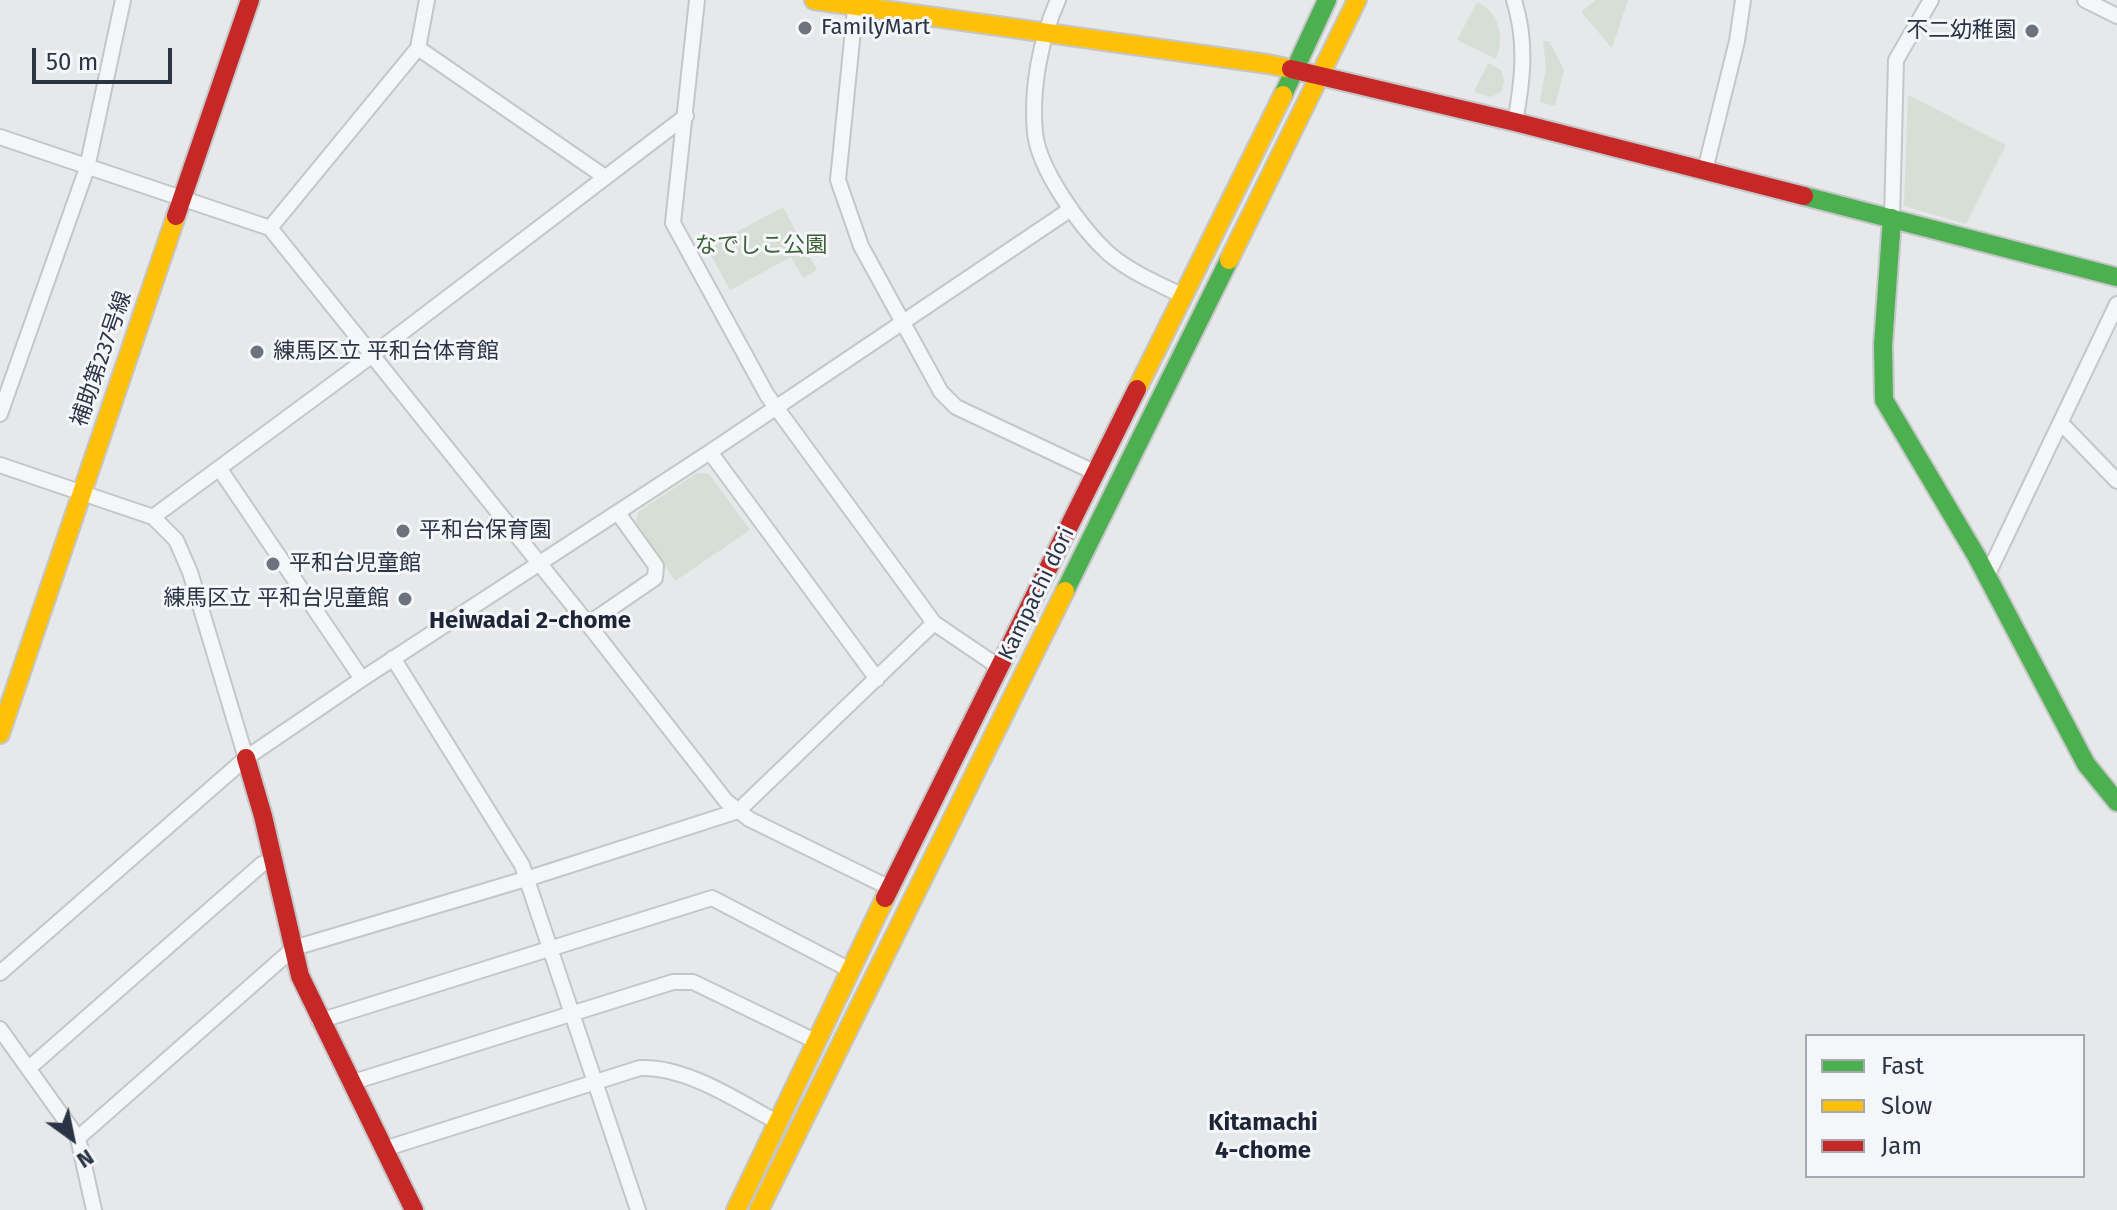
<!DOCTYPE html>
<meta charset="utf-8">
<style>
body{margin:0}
#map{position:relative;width:2117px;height:1210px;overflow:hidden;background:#e6e8ea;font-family:"Fira Sans",sans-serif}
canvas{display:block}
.legend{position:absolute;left:1805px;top:1034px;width:280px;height:144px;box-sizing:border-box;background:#f4f6f9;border:2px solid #a4a8b1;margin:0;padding:10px 14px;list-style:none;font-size:24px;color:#2b3445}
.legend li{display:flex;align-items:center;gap:16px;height:40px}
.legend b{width:40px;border:2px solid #a4a8b1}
.north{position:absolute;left:32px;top:1098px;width:80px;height:80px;-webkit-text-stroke:6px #f4f6f9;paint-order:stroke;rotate:147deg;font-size:22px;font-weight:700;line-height:32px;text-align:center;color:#2b3445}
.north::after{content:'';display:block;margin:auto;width:28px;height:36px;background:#2b3445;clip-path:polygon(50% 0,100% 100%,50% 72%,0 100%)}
.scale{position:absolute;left:32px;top:48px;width:140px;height:36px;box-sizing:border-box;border:4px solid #2b3445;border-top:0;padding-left:10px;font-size:24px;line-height:28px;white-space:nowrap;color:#2b3445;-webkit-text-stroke:6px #f4f6f9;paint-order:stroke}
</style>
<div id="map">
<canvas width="2117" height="1210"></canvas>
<ul class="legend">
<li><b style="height:10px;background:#4caf50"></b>Fast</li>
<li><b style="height:10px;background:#ffc107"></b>Slow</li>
<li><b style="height:10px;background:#c62828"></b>Jam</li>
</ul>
<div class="north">N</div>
<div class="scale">50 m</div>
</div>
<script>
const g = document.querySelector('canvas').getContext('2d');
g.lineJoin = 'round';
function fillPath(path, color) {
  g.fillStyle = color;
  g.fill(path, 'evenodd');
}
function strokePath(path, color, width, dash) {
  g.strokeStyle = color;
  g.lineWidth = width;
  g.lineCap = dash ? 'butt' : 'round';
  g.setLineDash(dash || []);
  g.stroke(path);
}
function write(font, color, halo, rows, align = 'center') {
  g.font = font + ' "Fira Sans","Noto Sans JP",sans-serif';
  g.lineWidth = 6;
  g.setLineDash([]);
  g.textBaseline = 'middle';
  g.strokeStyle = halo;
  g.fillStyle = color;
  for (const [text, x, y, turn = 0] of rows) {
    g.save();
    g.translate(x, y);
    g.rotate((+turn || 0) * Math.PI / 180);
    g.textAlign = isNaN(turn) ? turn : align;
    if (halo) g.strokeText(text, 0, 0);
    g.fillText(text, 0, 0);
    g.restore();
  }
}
fillPath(new Path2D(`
 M 1596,0 L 1628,0 L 1612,48 L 1581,12 Z
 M 1477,2 C 1499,12 1505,37 1496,59 L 1457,40 Z
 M 1543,41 L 1549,41 L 1564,70 L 1555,106 L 1540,102 L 1546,67 Z
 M 1488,63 L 1501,70 L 1504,80 L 1502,91 L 1491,97 L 1474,92 Z
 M 1908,95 L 2006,145 L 1966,224 L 1904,206 Z
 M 783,207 L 817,270 L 803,278 L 791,257 L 730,290 L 707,248 Z
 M 697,473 L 709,474 L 750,530 L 675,581 L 636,522 L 638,512 Z`), '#d6ded6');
const street = new Path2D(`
 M 697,0 L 673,223 L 767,395 L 934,623 L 999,667
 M 856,0 L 838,180 L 861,246 L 941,392 L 956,407 L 1096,473
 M 1058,0 C 1040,40 1031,89 1035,133 C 1039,170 1081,228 1108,253 C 1130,272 1157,283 1183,296
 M 1514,0 C 1527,42 1523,79 1515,122
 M 2085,0 L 2117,16
 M 418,48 L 605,177
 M 0,137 L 270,228 L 588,624 L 726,801 L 749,819 L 890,888
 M 1705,170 L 1737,41 L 1743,0
 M 1892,218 L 1896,60 L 1931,0
 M 270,228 L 418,48 L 427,0
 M 0,414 L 87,168 L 123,0
 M 2061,423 L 2117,481
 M 710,452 L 877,679
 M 0,465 L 153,517 L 176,540 L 190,572 L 246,758
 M 219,468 L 362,679
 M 153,517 L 371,356 L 686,116
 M 1987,576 L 2117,304
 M 588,624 L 655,578 L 656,566 L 618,513
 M 393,658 L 522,865 L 638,1210
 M 0,973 L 246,758 L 362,679 L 710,452 L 1071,209
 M 319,1021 L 712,898 L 850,970
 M 0,1029 L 78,1138 L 94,1210
 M 29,1068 L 262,864 L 273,861
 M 350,1083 L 673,982 L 693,982 L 815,1041
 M 78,1138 L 294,948 L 539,875 L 738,811 L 934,623
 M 384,1149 L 640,1068 C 686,1066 736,1100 777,1122`);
const fast = new Path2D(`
 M 1283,95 L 1327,0
 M 1804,196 L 2117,277
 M 1892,218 L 1883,345 L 1884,400 L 1977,557 L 2086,764 L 2117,802
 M 1065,591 L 1229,260`);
const slow = new Path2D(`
 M 814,0 L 1268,64 L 1291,69
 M 1229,260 L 1357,0
 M 1137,389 L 1283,95
 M 0,734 L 176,216
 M 736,1210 L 885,898
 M 759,1210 L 1065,591`);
const jam = new Path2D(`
 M 1291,69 L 1515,122 L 1804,196
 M 176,216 L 250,0
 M 246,758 L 263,816 L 300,976 L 414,1210
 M 885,898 L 1137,389`);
strokePath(street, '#c4c6c8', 18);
strokePath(fast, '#c4c6c8', 22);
strokePath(slow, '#c4c6c8', 22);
strokePath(jam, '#c4c6c8', 22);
strokePath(street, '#f5f6f7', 14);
strokePath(fast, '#4caf50', 18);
strokePath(slow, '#ffc107', 18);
strokePath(jam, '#c62828', 18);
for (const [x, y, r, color] of [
 [805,28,8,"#6c737f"],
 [2032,31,8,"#6c737f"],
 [257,352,8,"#6c737f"],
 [403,531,8,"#6c737f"],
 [273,564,8,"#6c737f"],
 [405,599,8,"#6c737f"]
]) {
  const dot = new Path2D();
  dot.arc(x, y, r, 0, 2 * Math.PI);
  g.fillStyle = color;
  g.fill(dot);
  strokePath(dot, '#f4f6f9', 3);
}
write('22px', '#2b3445', '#f4f6f9', [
 ["FamilyMart",821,28],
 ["不二幼稚園",2016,31,"right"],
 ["練馬区立 平和台体育館",273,352],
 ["平和台保育園",419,531],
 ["平和台児童館",289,564],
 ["練馬区立 平和台児童館",389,599,"right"]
], 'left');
write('22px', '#3f6138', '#f4f6f9', [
 ["なでしこ公園",761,246]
]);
write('22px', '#2b3445', '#f4f6f9', [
 ["補助第237号線",102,359,-71],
 ["Kampachi dori",1037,594,-64]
]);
write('bold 24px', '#1d2536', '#f4f6f9', [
 ["Heiwadai 2-chome",530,621],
 ["Kitamachi",1263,1123],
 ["4-chome",1263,1151]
]);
</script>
